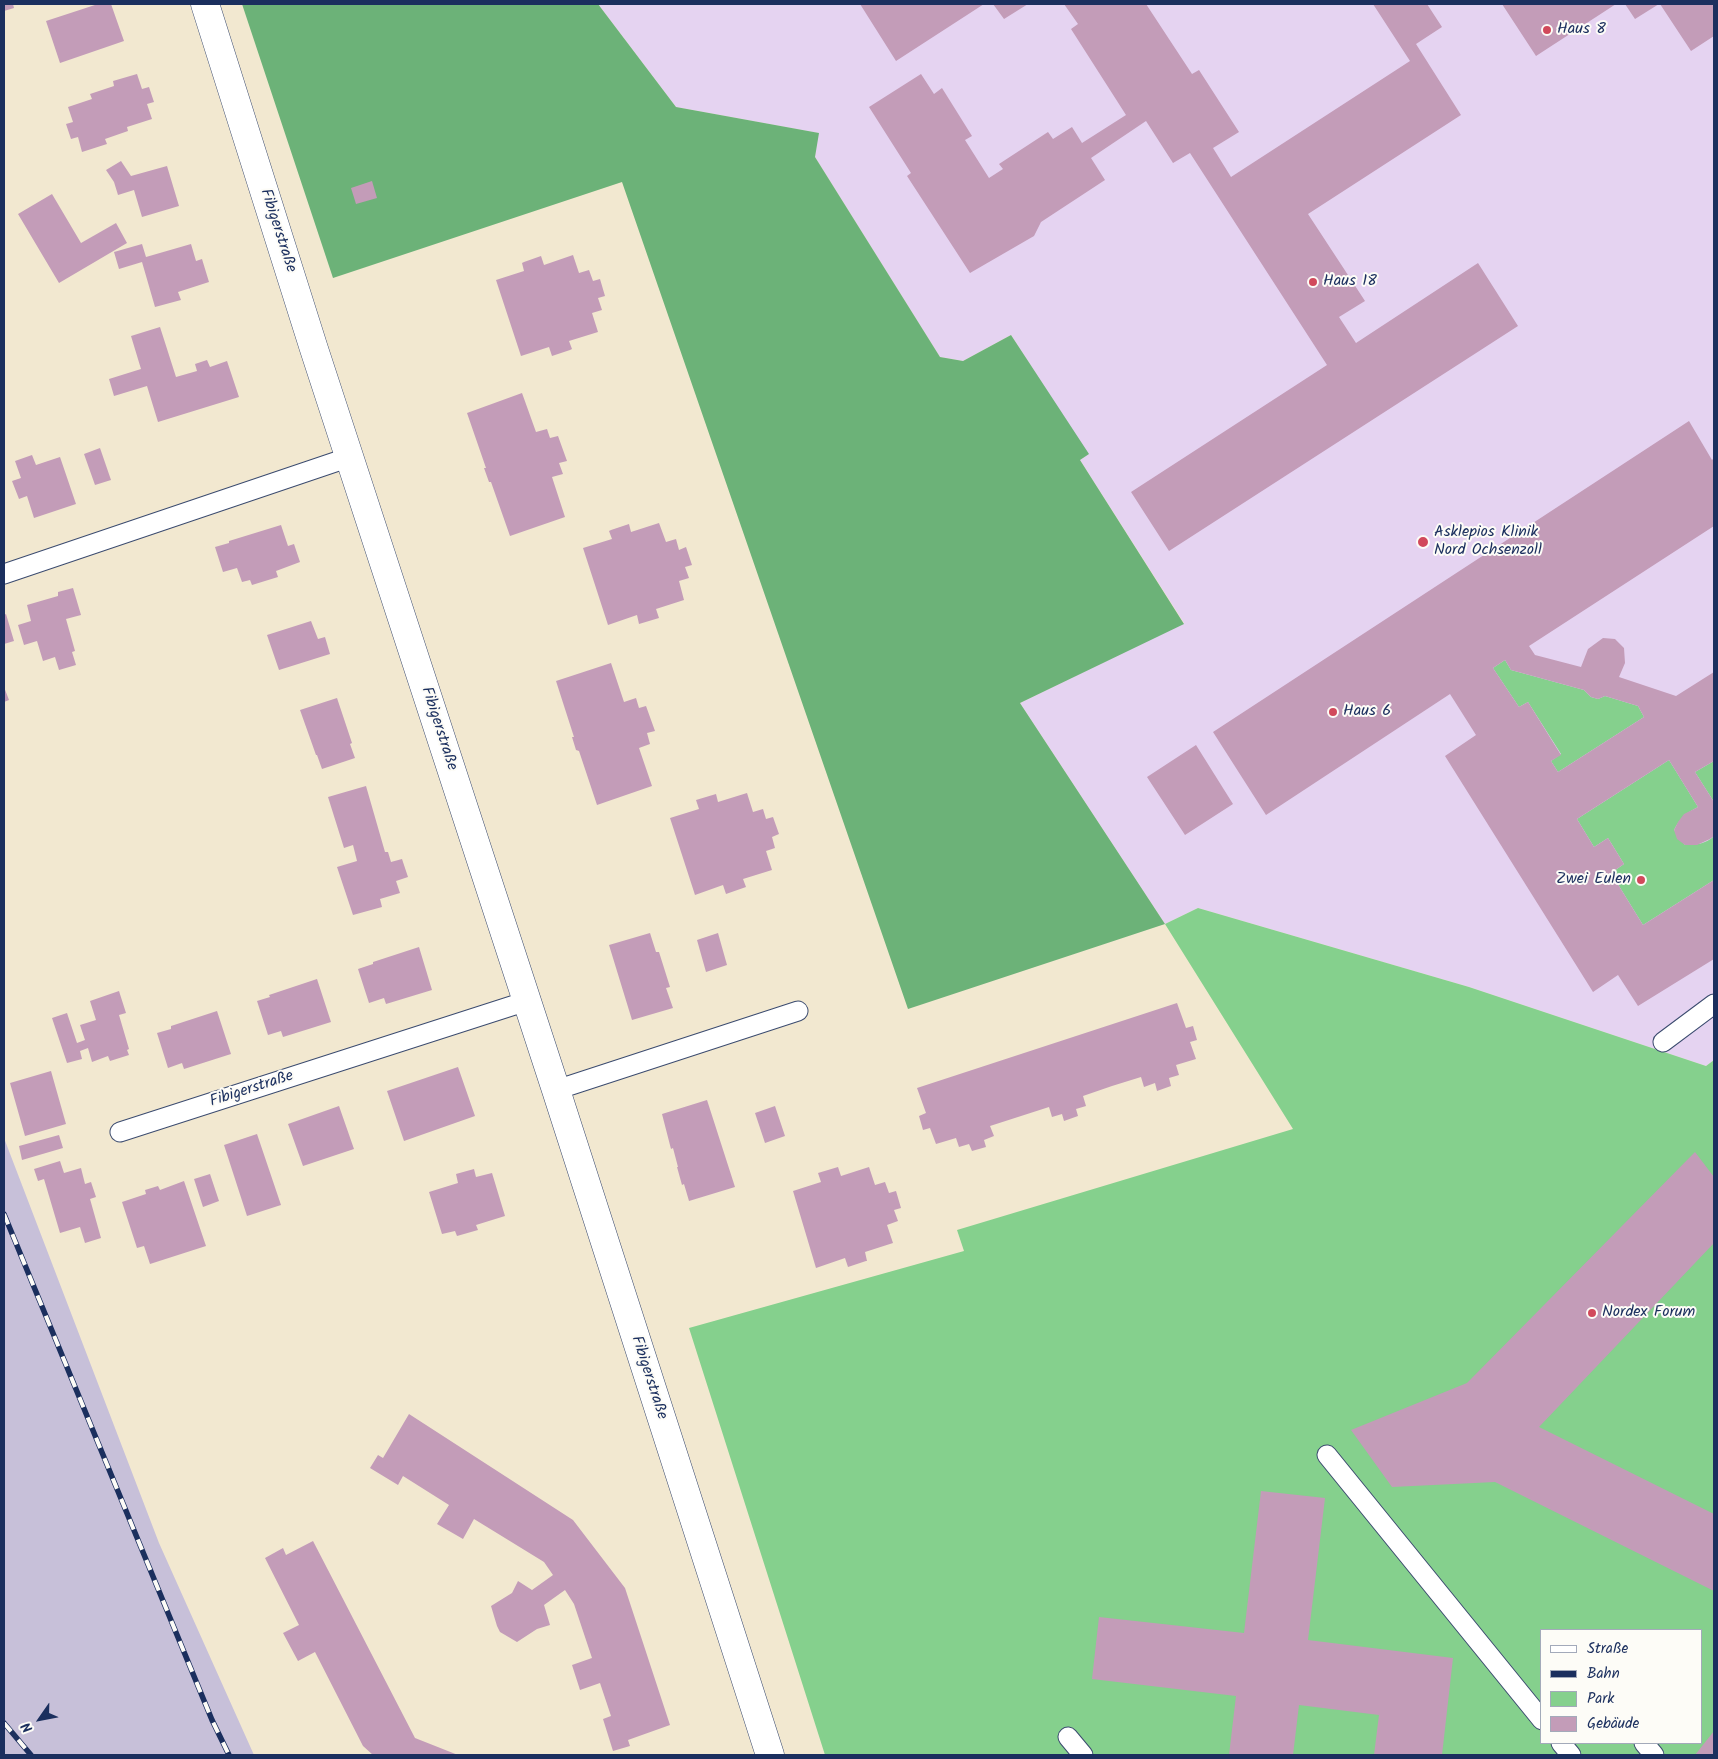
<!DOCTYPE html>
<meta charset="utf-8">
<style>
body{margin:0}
#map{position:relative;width:1718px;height:1759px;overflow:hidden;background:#f2e8d0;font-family:Kalam,sans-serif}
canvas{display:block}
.frame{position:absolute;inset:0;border:5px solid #1b2f5e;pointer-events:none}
.legend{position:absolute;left:1540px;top:1629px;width:162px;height:115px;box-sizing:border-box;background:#fdfcf7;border:1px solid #a3aaba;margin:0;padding:6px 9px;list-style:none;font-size:15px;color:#1b2f5e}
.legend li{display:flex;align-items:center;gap:10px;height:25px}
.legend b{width:25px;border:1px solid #a3aaba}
.north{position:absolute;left:15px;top:1694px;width:50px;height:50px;-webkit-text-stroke:4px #fdfcf7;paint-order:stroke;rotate:237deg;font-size:14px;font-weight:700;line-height:20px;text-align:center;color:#1b2f5e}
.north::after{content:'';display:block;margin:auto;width:18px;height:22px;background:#1b2f5e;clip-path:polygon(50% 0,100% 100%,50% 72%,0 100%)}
</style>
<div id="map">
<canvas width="1718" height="1759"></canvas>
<div class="frame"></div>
<ul class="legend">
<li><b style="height:6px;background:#fff"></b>Straße</li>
<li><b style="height:6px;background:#1b2f5e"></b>Bahn</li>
<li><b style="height:14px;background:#85d08d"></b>Park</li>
<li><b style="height:14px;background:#c39cb8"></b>Gebäude</li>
</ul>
<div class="north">N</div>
</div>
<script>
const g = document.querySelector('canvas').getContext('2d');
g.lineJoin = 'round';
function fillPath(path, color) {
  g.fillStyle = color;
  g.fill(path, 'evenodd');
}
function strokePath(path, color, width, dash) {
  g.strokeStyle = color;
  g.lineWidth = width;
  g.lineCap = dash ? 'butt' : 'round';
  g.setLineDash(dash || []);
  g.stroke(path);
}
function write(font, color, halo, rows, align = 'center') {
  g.font = font + ' Kalam,sans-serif';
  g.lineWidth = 4;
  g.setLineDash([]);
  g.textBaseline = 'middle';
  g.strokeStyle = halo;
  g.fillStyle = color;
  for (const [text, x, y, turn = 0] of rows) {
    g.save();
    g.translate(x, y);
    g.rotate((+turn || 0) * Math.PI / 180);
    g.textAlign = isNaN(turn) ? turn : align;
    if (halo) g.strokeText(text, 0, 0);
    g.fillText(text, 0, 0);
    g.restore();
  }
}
fillPath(new Path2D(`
 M 598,4 L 1714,4 L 1714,1060 L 1706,1066 L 1469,987 L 1198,908 L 1165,924 L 1020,703 L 1184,623 L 1080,460 L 1088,454 L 1011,335 L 963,361 L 940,357 L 815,157 L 818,133 L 676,107 Z`), '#e5d3f1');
fillPath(new Path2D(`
 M 4,1138 L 159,1543 L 254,1755 L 6,1755 L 4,1752 Z`), '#c7c0d9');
fillPath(new Path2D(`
 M 1505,660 L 1511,670 L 1584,690 L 1591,697 L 1598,699 L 1605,696 L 1638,706 L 1644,717 L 1558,772 L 1551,761 L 1561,754 L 1528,702 L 1519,707 L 1493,668 Z
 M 1669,760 L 1698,807 C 1686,813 1680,818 1674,830 L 1685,845 C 1696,845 1706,844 1714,836 L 1714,880 L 1643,925 L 1611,873 L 1624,864 L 1608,838 L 1594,847 L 1577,819 Z
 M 1714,761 L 1714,802 L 1695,772 Z
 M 1198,908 L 1469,987 L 1706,1066 L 1714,1060 L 1714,1755 L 825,1755 L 689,1328 L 964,1251 L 957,1230 L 1293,1129 L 1165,924 ZM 1542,1630 L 1702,1630 L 1702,1743 L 1542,1743 Z`), '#85d08d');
fillPath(new Path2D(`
 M 242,4 L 598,4 L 676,107 L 819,133 L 815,157 L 940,357 L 963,361 L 1011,335 L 1089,454 L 1080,460 L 1184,624 L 1020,703 L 1165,924 L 908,1009 L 622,182 L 333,278 Z`), '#6cb278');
fillPath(new Path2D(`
 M 4,4 L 13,4 L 14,8 L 4,11 Z
 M 98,4 L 111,4 L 124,41 L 60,63 L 46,21 Z
 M 860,4 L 984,4 L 896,61 Z
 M 993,4 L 1028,4 L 1004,19 Z
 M 1064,4 L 1146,4 L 1192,74 L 1199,70 L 1239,132 L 1213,148 L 1231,177 L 1410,61 L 1373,4 L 1427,4 L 1442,27 L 1416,44 L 1461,115 L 1308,214 L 1365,301 L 1339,317 L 1356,343 L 1478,263 L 1518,326 L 1169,551 L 1131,492 L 1327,365 L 1190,153 L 1173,163 L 1146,121 L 1091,158 L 1105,180 L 1041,222 L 1034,236 L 970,273 L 907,176 L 911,173 L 869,107 L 921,74 L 934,94 L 942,88 L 972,136 L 965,140 L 989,178 L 1003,169 L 999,164 L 1048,132 L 1053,139 L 1072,127 L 1082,143 L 1126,115 L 1071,29 L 1078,24 Z
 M 1502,4 L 1616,4 L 1536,56 Z
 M 1625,4 L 1659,4 L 1635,19 Z
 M 1660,4 L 1712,4 L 1714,7 L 1714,36 L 1691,51 Z
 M 137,74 L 142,89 L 149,87 L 154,102 L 147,104 L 152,119 L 127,127 L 128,131 L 105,139 L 107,144 L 82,152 L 78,137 L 71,139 L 66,124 L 73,122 L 68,107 L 92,99 L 90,94 L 114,86 L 113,81 Z
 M 121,161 L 131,176 L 167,166 L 179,206 L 142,217 L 134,190 L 118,195 L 114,182 L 106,170 Z
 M 372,181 L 377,198 L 356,204 L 351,188 Z
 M 52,194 L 81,243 L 116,223 L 127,243 L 59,283 L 18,214 Z
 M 142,244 L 146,257 L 191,244 L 196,261 L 202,259 L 209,282 L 178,292 L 181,300 L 155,307 L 142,262 L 119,269 L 114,252 Z
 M 573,255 L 579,273 L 589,270 L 593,281 L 600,279 L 605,296 L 598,298 L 602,310 L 592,313 L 598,332 L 569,341 L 572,349 L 570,350 L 552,356 L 549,347 L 521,356 L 496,280 L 524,271 L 522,263 L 524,262 L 541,256 L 544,265 Z
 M 160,327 L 176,377 L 197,371 L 195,364 L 207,360 L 210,367 L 227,361 L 239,397 L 158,422 L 147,386 L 114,396 L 109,379 L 141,369 L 131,336 Z
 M 522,393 L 536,432 L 547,429 L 550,438 L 558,436 L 567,461 L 559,463 L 563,474 L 552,477 L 565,517 L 510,536 L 491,482 L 489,482 L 484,468 L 486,468 L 467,413 Z
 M 1689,421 L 1712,460 L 1714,458 L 1714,526 L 1529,646 L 1535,655 L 1581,667 L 1588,649 L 1603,638 L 1615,639 L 1624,648 L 1625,663 L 1619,677 L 1676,696 L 1714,672 L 1714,761 L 1695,772 L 1714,802 L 1714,836 L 1710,839 L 1697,845 L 1685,845 L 1677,839 L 1674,830 L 1678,822 L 1684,814 L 1698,807 L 1669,760 L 1577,819 L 1594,847 L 1608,838 L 1624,864 L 1611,873 L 1643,925 L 1714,880 L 1714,959 L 1638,1006 L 1618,975 L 1593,992 L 1445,756 L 1476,735 L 1450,694 L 1266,815 L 1213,732 ZM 1505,660 L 1511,670 L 1584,690 L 1591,697 L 1598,699 L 1605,696 L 1638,706 L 1644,717 L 1558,772 L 1551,761 L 1561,755 L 1528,702 L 1519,707 L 1493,668 Z
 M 100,448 L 111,480 L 95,485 L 84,454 Z
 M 32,455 L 36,465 L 60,457 L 76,504 L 34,518 L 27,496 L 19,499 L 12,481 L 21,478 L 15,461 Z
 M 659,523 L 666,542 L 676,539 L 679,550 L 686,547 L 692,565 L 685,567 L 689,578 L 679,581 L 684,600 L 656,609 L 659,618 L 639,624 L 637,615 L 608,625 L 583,548 L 612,539 L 609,531 L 611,530 L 629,524 L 631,532 Z
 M 281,525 L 288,546 L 294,544 L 300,562 L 276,571 L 278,577 L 252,585 L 250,580 L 242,582 L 237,568 L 223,572 L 215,547 L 229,543 L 229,541 Z
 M 73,588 L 81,615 L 66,619 L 75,651 L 72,652 L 76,665 L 59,670 L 55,657 L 43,661 L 37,641 L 24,645 L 18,625 L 31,621 L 27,605 L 58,596 L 58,592 Z
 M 6,614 L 14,641 L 4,644 L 4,615 Z
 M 311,621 L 318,639 L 325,637 L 330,654 L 279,670 L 267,635 Z
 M 611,663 L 624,702 L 636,698 L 639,708 L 646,706 L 655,731 L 647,733 L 650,744 L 639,748 L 652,786 L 597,805 L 579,751 L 576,750 L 572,737 L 574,737 L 556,681 Z
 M 4,687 L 9,700 L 4,702 Z
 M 337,698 L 352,743 L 350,744 L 355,758 L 322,769 L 317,755 L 316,755 L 300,710 Z
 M 1196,745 L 1233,804 L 1185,835 L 1147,777 Z
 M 366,786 L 385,852 L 388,852 L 391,862 L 402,859 L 408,877 L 396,881 L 400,893 L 380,899 L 382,907 L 353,915 L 337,867 L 357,861 L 353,845 L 344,848 L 328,797 Z
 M 747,793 L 753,812 L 763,809 L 766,819 L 773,817 L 779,834 L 772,837 L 775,848 L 766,851 L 772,870 L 743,879 L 746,887 L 726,894 L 723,885 L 695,895 L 670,818 L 699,809 L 696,800 L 716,794 L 718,802 Z
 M 650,933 L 656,952 L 659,952 L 670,987 L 666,988 L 673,1008 L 632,1020 L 609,945 Z
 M 718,933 L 727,965 L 706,972 L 697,940 Z
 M 419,947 L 432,990 L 386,1004 L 384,998 L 369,1003 L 358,969 L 373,964 L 373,962 Z
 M 317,979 L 331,1022 L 283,1037 L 281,1031 L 268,1035 L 257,1001 L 270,997 L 269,995 Z
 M 119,991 L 126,1013 L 119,1015 L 129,1049 L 127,1050 L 129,1055 L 110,1061 L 108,1056 L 92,1062 L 88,1048 L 80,1051 L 82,1059 L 67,1063 L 52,1018 L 67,1013 L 77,1043 L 85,1040 L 80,1025 L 96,1020 L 90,1001 Z
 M 1177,1003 L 1186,1028 L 1193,1026 L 1197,1040 L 1190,1042 L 1196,1059 L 1176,1065 L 1179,1075 L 1169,1078 L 1171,1086 L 1157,1091 L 1155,1083 L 1144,1087 L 1141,1077 L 1112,1086 L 1083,1096 L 1086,1106 L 1076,1109 L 1078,1116 L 1064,1121 L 1062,1114 L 1052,1117 L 1049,1107 L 990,1126 L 994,1136 L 984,1140 L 986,1147 L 972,1151 L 969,1144 L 959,1147 L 956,1138 L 936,1144 L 930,1128 L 923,1130 L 919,1116 L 926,1113 L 917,1088 Z
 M 217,1011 L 231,1054 L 184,1069 L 182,1063 L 168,1068 L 157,1033 L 171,1029 L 171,1026 Z
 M 458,1067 L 475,1116 L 404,1141 L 387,1091 Z
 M 51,1071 L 66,1124 L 25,1136 L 10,1083 Z
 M 707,1100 L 735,1187 L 689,1201 L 684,1184 L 682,1185 L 677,1167 L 678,1167 L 673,1148 L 671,1149 L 662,1114 Z
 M 339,1106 L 354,1149 L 303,1166 L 288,1124 Z
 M 775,1106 L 785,1136 L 765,1143 L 755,1113 Z
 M 257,1134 L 281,1205 L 247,1216 L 224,1145 Z
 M 59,1135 L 63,1148 L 22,1160 L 19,1146 Z
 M 1695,1152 L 1714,1177 L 1714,1243 L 1539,1427 L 1714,1514 L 1714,1591 L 1495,1482 L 1392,1487 L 1351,1430 L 1467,1383 Z
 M 60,1161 L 64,1173 L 81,1168 L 85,1184 L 91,1182 L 96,1197 L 90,1199 L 101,1238 L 85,1243 L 80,1227 L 60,1233 L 44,1179 L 38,1181 L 34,1169 Z
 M 838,1167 L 841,1176 L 869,1167 L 875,1185 L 885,1182 L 889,1193 L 896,1191 L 901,1208 L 894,1210 L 898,1221 L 887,1225 L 893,1243 L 865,1252 L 867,1261 L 866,1261 L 848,1267 L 845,1258 L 816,1268 L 793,1191 L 821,1182 L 818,1173 Z
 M 474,1169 L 476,1177 L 492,1173 L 505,1216 L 476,1225 L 478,1230 L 457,1236 L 455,1231 L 442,1234 L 429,1192 L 458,1183 L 456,1174 Z
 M 210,1174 L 219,1201 L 203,1207 L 194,1179 Z
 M 184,1181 L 206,1246 L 150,1264 L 144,1246 L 137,1248 L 122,1202 L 146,1194 L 145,1190 L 158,1186 L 160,1190 Z
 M 409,1414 L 573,1520 L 625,1588 L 670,1725 L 628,1740 L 630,1746 L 613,1751 L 603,1719 L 611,1716 L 600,1683 L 580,1690 L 572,1665 L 592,1658 L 574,1604 L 565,1590 L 544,1605 L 550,1625 L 537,1629 L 517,1642 L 500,1632 L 497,1626 L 491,1606 L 512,1593 L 518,1581 L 532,1590 L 553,1575 L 544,1562 L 474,1519 L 463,1539 L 437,1524 L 449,1505 L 403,1476 L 398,1485 L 370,1468 L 378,1455 L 383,1458 Z
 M 1261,1491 L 1325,1498 L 1308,1640 L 1453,1658 L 1442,1755 L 1374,1755 L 1379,1715 L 1299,1705 L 1293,1755 L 1229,1755 L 1236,1696 L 1092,1679 L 1099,1617 L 1244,1633 Z
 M 313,1541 L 415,1738 L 458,1755 L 373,1755 L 363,1746 L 315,1652 L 298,1661 L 283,1633 L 299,1625 L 265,1558 L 283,1548 L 286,1555 Z
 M 1714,1731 L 1714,1755 L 1695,1755 Z`), '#c39cb8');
const lane = new Path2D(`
 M 4,574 L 350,457
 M 1663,1042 L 1714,1004
 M 556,1090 L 798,1011
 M 120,1132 L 527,1001
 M 1327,1455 L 1542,1720
 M 1068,1737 L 1083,1755
 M 1561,1743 L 1571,1755
 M 1644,1743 L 1654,1755`);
const street = new Path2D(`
 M 205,4 L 314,349 L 556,1090 L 770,1755`);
strokePath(lane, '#3b4b6f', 21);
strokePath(street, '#3b4b6f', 29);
strokePath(lane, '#fff', 19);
strokePath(street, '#fff', 28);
const rail = new Path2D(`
 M 4,1214 L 212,1720 L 229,1755
 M 4,1723 L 31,1755`);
strokePath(rail, '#1b2f5e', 5.5);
strokePath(rail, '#fdfcf7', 4, [11]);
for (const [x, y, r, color] of [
 [1547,30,5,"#d1495b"],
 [1313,282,5,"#d1495b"],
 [1423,542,6,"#d1495b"],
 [1333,712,5,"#d1495b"],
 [1641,880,5,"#d1495b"],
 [1592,1313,5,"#d1495b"]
]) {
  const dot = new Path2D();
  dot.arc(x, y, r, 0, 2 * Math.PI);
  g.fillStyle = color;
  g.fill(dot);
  strokePath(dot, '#fdfcf7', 2);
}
write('16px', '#1b2f5e', '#fdfcf7', [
 ["Haus 8",1557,30],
 ["Haus 18",1323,282],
 ["Asklepios Klinik",1434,533],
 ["Nord Ochsenzoll",1434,551],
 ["Haus 6",1343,712],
 ["Zwei Eulen",1631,880,"right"],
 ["Nordex Forum",1602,1313]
], 'left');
write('16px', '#1b2f5e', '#fdfcf7', [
 ["Fibigerstraße",277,231,72],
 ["Fibigerstraße",438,729,72],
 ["Fibigerstraße",252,1090,-18],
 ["Fibigerstraße",648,1378,72]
]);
</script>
